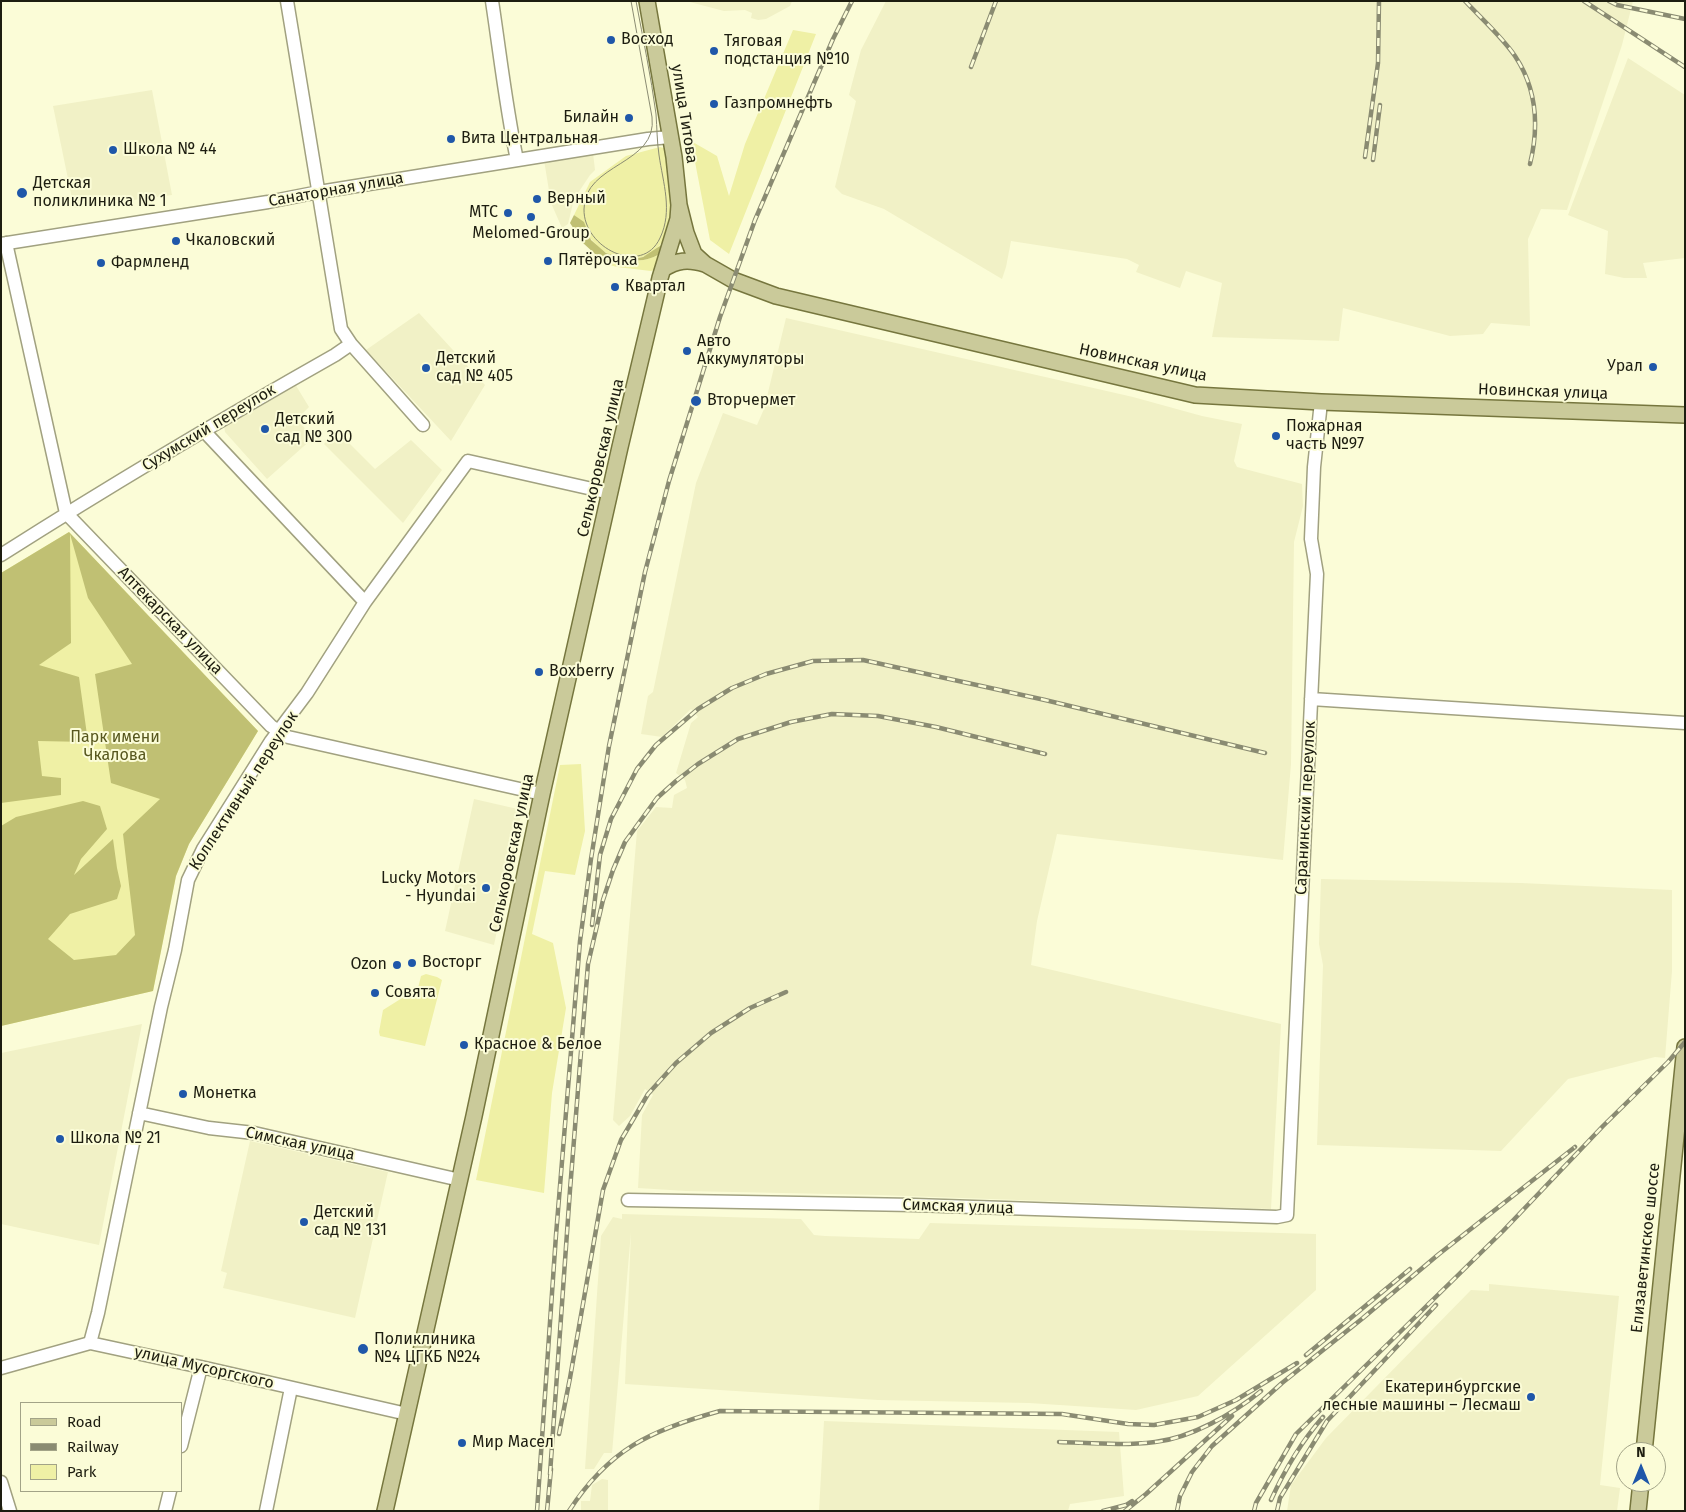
<!DOCTYPE html>
<meta charset="utf-8">
<style>
body{margin:0}
#map{position:relative;width:1686px;height:1512px;overflow:hidden;background:#fbfcd7;font-family:"Fira Sans",sans-serif}
canvas{display:block}
.frame{position:absolute;inset:0;border:2px solid #1d1d10;pointer-events:none}
.legend{position:absolute;left:20px;top:1402px;width:162px;height:90px;box-sizing:border-box;background:#fbfcd7;border:1px solid #a2a387;margin:0;padding:6px 9px;list-style:none;font-size:15px;color:#1d1d10}
.legend li{display:flex;align-items:center;gap:10px;height:25px}
.legend b{width:25px;border:1px solid #a2a387}
.north{position:absolute;left:1616px;top:1442px;width:50px;height:50px;box-sizing:border-box;background:#fbfcd7;border:1px solid #a2a387;border-radius:50%;rotate:0deg;font-size:14px;font-weight:700;line-height:20px;text-align:center;color:#1d1d10}
.north::after{content:'';display:block;margin:auto;width:18px;height:22px;background:#1f57a9;clip-path:polygon(50% 0,100% 100%,50% 72%,0 100%)}
</style>
<div id="map">
<canvas width="1686" height="1512"></canvas>
<div class="frame"></div>
<ul class="legend">
<li><b style="height:6px;background:#caca9a"></b>Road</li>
<li><b style="height:6px;background:#8a8b72"></b>Railway</li>
<li><b style="height:14px;background:#eff0a5"></b>Park</li>
</ul>
<div class="north">N</div>
</div>
<script>
const g = document.querySelector('canvas').getContext('2d');
g.lineJoin = 'round';
function fillPath(path, color) {
  g.fillStyle = color;
  g.fill(path, 'evenodd');
}
function strokePath(path, color, width, dash) {
  g.strokeStyle = color;
  g.lineWidth = width;
  g.lineCap = dash ? 'butt' : 'round';
  g.setLineDash(dash || []);
  g.stroke(path);
}
function write(font, color, halo, rows, align = 'center') {
  g.font = font + ' "Fira Sans",sans-serif';
  g.lineWidth = 4;
  g.setLineDash([]);
  g.textBaseline = 'middle';
  g.strokeStyle = halo;
  g.fillStyle = color;
  for (const [text, x, y, turn = 0] of rows) {
    g.save();
    g.translate(x, y);
    g.rotate((+turn || 0) * Math.PI / 180);
    g.textAlign = isNaN(turn) ? turn : align;
    if (halo) g.strokeText(text, 0, 0);
    g.fillText(text, 0, 0);
    g.restore();
  }
}
fillPath(new Path2D(`
 M 686,1 L 792,1 L 790,6 L 766,19 L 758,20 L 751,18 L 752,13 L 745,10 L 724,11 Z
 M 886,1 L 1633,1 L 1622,45 L 1567,210 L 1541,209 L 1528,239 L 1530,326 L 1491,323 L 1483,334 L 1450,336 L 1343,308 L 1339,341 L 1212,337 L 1222,283 L 1186,271 L 1180,288 L 1136,272 L 1139,265 L 1127,259 L 1011,241 L 1006,267 L 1002,279 L 884,209 L 842,194 L 835,187 L 856,101 L 849,95 L 861,50 Z
 M 1628,58 L 1685,95 L 1685,258 L 1643,263 L 1647,278 L 1624,278 L 1605,274 L 1608,231 L 1568,215 Z
 M 152,90 L 172,195 L 74,208 L 53,106 Z
 M 593,153 L 595,170 L 590,175 L 574,199 L 568,224 L 562,228 L 551,203 L 544,160 Z
 M 419,313 L 485,385 L 451,441 L 366,350 Z
 M 786,318 L 1133,397 L 1202,416 L 1242,424 L 1234,461 L 1237,467 L 1302,484 L 1303,506 L 1294,542 L 1291,764 L 1283,860 L 1057,834 L 1037,921 L 1031,965 L 1281,1024 L 1271,1209 L 878,1195 L 686,1191 L 638,1188 L 642,1115 L 653,1095 L 645,1089 L 630,1116 L 619,1126 L 613,1120 L 637,831 L 656,807 L 672,808 L 674,795 L 687,788 L 685,780 L 676,773 L 691,723 L 698,717 L 691,709 L 662,737 L 641,734 L 648,696 L 653,692 L 696,483 L 723,413 L 757,425 L 764,409 Z
 M 295,384 L 309,407 L 297,419 L 313,438 L 267,479 L 225,432 L 224,425 Z
 M 336,430 L 375,469 L 411,440 L 442,470 L 403,523 L 324,444 Z
 M 474,799 L 522,810 L 494,945 L 445,931 Z
 M 1321,879 L 1521,883 L 1672,890 L 1672,971 L 1665,1058 L 1655,1057 L 1568,1079 L 1501,1151 L 1317,1145 L 1323,965 L 1319,944 Z
 M 142,1024 L 99,1245 L 1,1224 L 1,1053 Z
 M 250,1141 L 388,1172 L 355,1318 L 223,1288 L 227,1273 L 221,1271 Z
 M 622,1214 L 797,1219 L 801,1219 L 814,1235 L 825,1236 L 919,1239 L 930,1223 L 1316,1234 L 1316,1290 L 1198,1396 L 1136,1410 L 1029,1403 L 878,1400 L 625,1384 L 631,1232 L 612,1453 L 604,1453 L 594,1469 L 585,1469 L 601,1236 L 613,1217 L 622,1219 Z
 M 1489,1284 L 1619,1296 L 1600,1485 L 1620,1488 L 1617,1511 L 1287,1511 L 1291,1485 L 1326,1438 L 1471,1290 L 1489,1291 Z
 M 824,1421 L 1119,1432 L 1124,1496 L 1070,1504 L 1068,1511 L 819,1511 Z
 M 602,1479 L 608,1480 L 608,1511 L 581,1511 L 581,1501 L 590,1501 L 592,1485 Z`), '#f1f1c6');
fillPath(new Path2D(`
 M 793,30 L 816,34 L 729,254 L 710,240 L 691,141 L 717,156 L 729,196 L 745,144 Z
 M 660,147 L 664,148 C 668,182 686,248 638,258 C 628,260 614,258 605,252 C 601,249 594,243 591,239 C 583,227 588,226 574,215 L 590,182 L 626,156 Z
 M 661,253 L 654,270 L 651,271 L 617,267 L 606,264 C 626,257 641,266 661,253 Z
 M 69,532 L 258,731 L 189,844 L 176,876 L 153,991 L 1,1026 L 1,573 Z
 M 581,764 L 585,831 L 575,875 L 545,871 L 532,934 L 553,943 L 566,1008 L 552,1093 L 544,1193 L 476,1180 L 560,765 Z
 M 426,974 L 437,977 L 442,980 L 425,1046 L 380,1036 L 379,1032 L 383,1010 L 418,988 L 421,976 Z`), '#eff0a5');
fillPath(new Path2D(`
 M 574,215 L 584,222 L 591,240 L 606,253 L 618,257 L 634,259 L 643,257 L 663,244 L 661,253 C 641,266 626,257 606,264 L 583,243 L 570,223 Z
 M 69,532 L 258,731 L 189,844 L 176,876 L 153,991 L 1,1026 L 1,826 L 16,817 L 83,801 L 100,806 L 107,829 L 81,859 L 74,875 L 113,839 L 117,868 L 121,886 L 117,899 L 70,914 L 48,939 L 74,960 L 116,955 L 135,935 L 123,834 L 160,799 L 111,783 L 95,674 L 132,664 L 88,598 L 70,534 L 71,643 L 39,665 L 79,677 L 88,742 L 38,741 L 42,776 L 61,778 L 61,795 L 1,803 L 1,573 Z`), '#c0c073');
const minor = new Path2D(`
 M 287,1 L 341,329 L 351,344 L 423,425
 M 492,1 C 500,54 506,108 517,160
 M 6,243 L 66,513 L 271,726 L 288,737 L 542,794
 M 1,244 L 268,202 L 319,192 L 648,139 L 670,137
 M 204,431 L 365,602
 M 1,555 C 111,485 222,419 335,355 L 351,344
 M 1311,699 L 1685,723
 M 139,1113 L 209,1128 L 254,1133 L 460,1180
 M 628,1200 L 914,1205 L 1277,1217 L 1287,1215 L 1317,574 L 1311,539 L 1314,467 L 1321,402
 M 90,1343 L 98,1313 L 161,1007 L 175,950 L 188,880 L 203,849 L 271,741 L 307,693 L 365,602 L 468,461 L 610,493
 M 1,1368 L 90,1343 L 201,1367 L 407,1414
 M 181,1446 L 201,1367
 M 1,1482 L 10,1511
 M 165,1511 L 170,1491
 M 266,1511 L 291,1388`);
const major = new Path2D(`
 M 647,1 L 674,157 L 679,205 L 686,233 L 694,254 L 705,264 L 733,280 L 776,296 L 1195,395 L 1321,402 L 1685,415
 M 663,269 C 677,260 688,259 705,264
 M 1644,1452 L 1685,1047
 M 385,1511 L 474,1116 L 542,794 L 620,447 L 660,278 L 678,219 L 679,205
 M 1638,1511 L 1641,1482`);
strokePath(minor, '#a1a180', 15);
strokePath(major, '#76763e', 18);
strokePath(minor, '#fff', 12);
strokePath(major, '#caca9a', 15);
strokePath(new Path2D(`
 M 631,1 L 652,117 C 658,165 584,163 584,209 C 583,248 642,277 660,238 C 673,211 663,183 659,155 C 657,142 657,128 656,114 C 651,76 643,39 636,1`), '#8a8b72', 1);
const rail = new Path2D(`
 M 1465,1 C 1481,18 1503,38 1515,56 C 1537,89 1539,127 1530,164
 M 1584,1 L 1685,67
 M 1609,1 L 1617,5 L 1685,19
 M 971,67 L 996,1
 M 1365,157 L 1378,63 L 1379,1
 M 1373,160 L 1380,105
 M 592,925 L 600,855 L 611,819 L 637,769 L 656,745 L 698,709 L 732,688 L 766,674 L 813,661 L 863,660 L 1045,700 L 1265,753
 M 1306,1355 L 1410,1269
 M 559,1434 L 570,1378 L 603,1190 L 621,1140 L 648,1094 L 676,1063 L 711,1033 L 750,1008 L 786,992
 M 1059,1442 C 1091,1443 1123,1446 1155,1442 C 1191,1438 1233,1414 1261,1391
 M 550,1474 L 570,1190 L 588,964 L 603,900 L 613,870 L 625,842 L 657,798 L 676,781 L 698,764 L 738,739 L 791,722 L 832,714 L 878,716 L 936,727 L 1045,754
 M 1271,1500 C 1285,1469 1301,1442 1323,1417
 M 537,1511 L 556,1235 L 580,941 L 591,859 L 609,746 L 645,572 L 669,481 L 720,317 L 755,220 L 833,39 L 852,1
 M 547,1511 L 551,1469
 M 569,1511 C 609,1449 651,1430 720,1411 L 1062,1414 L 1128,1424 L 1154,1425 L 1198,1417 L 1236,1400 L 1297,1363
 M 1103,1511 L 1126,1505 L 1132,1501
 M 1125,1511 L 1146,1494 L 1232,1416
 M 1177,1511 L 1180,1496 L 1192,1472 L 1212,1446 L 1282,1383 L 1363,1318 L 1439,1254 L 1575,1147
 M 1254,1511 L 1256,1503 L 1296,1434 L 1503,1231 L 1603,1126 L 1668,1062 L 1685,1042
 M 1277,1511 L 1280,1498 L 1327,1421 L 1436,1305`);
strokePath(rail, '#8a8b72', 4.5);
strokePath(rail, '#fbfcd7', 2.5, [8]);
for (const [x, y, r, color] of [
 [611,40,5,"#1f57a9"],
 [714,51,5,"#1f57a9"],
 [714,104,5,"#1f57a9"],
 [629,118,5,"#1f57a9"],
 [451,139,5,"#1f57a9"],
 [113,150,5,"#1f57a9"],
 [22,193,6,"#1f57a9"],
 [537,199,5,"#1f57a9"],
 [508,213,5,"#1f57a9"],
 [531,217,5,"#1f57a9"],
 [176,241,5,"#1f57a9"],
 [548,261,5,"#1f57a9"],
 [101,263,5,"#1f57a9"],
 [615,287,5,"#1f57a9"],
 [687,351,5,"#1f57a9"],
 [1653,367,5,"#1f57a9"],
 [426,368,5,"#1f57a9"],
 [696,401,6,"#1f57a9"],
 [265,429,5,"#1f57a9"],
 [1276,436,5,"#1f57a9"],
 [539,672,5,"#1f57a9"],
 [486,888,5,"#1f57a9"],
 [412,963,5,"#1f57a9"],
 [397,965,5,"#1f57a9"],
 [375,993,5,"#1f57a9"],
 [464,1045,5,"#1f57a9"],
 [183,1094,5,"#1f57a9"],
 [60,1139,5,"#1f57a9"],
 [304,1222,5,"#1f57a9"],
 [363,1349,6,"#1f57a9"],
 [1531,1397,5,"#1f57a9"],
 [462,1443,5,"#1f57a9"]
]) {
  const dot = new Path2D();
  dot.arc(x, y, r, 0, 2 * Math.PI);
  g.fillStyle = color;
  g.fill(dot);
  strokePath(dot, '#fbfcd7', 2);
}
write('16px', '#1d1d10', '#fbfcd7', [
 ["Восход",621,40],
 ["Тяговая",724,42],
 ["подстанция №10",724,60],
 ["Газпромнефть",724,104],
 ["Билайн",619,118,"right"],
 ["Вита Центральная",461,139],
 ["Школа № 44",123,150],
 ["Детская",33,184],
 ["поликлиника № 1",33,202],
 ["Верный",547,199],
 ["МТС",498,213,"right"],
 ["Melomed-Group",531,234,"center"],
 ["Чкаловский",186,241],
 ["Пятёрочка",558,261],
 ["Фармленд",111,263],
 ["Квартал",625,287],
 ["Авто",697,342],
 ["Аккумуляторы",697,360],
 ["Детский",436,359],
 ["сад № 405",436,377],
 ["Урал",1643,367,"right"],
 ["Вторчермет",707,401],
 ["Детский",275,420],
 ["сад № 300",275,438],
 ["Пожарная",1286,427],
 ["часть №97",1286,445],
 ["Boxberry",549,672],
 ["Lucky Motors",476,879,"right"],
 ["- Hyundai",476,897,"right"],
 ["Восторг",422,963],
 ["Ozon",387,965,"right"],
 ["Совята",385,993],
 ["Красное & Белое",474,1045],
 ["Монетка",193,1094],
 ["Школа № 21",70,1139],
 ["Детский",314,1213],
 ["сад № 131",314,1231],
 ["Поликлиника",374,1340],
 ["№4 ЦГКБ №24",374,1358],
 ["Екатеринбургские",1521,1388,"right"],
 ["лесные машины – Лесмаш",1521,1406,"right"],
 ["Мир Масел",472,1443]
], 'left');
write('16px', '#1d1d10', '#fbfcd7', [
 ["улица Титова",684,114,81],
 ["Санаторная улица",336,190,-10],
 ["Новинская улица",1143,363,12],
 ["Новинская улица",1543,392,2],
 ["Сухумский переулок",209,428,-31],
 ["Селькоровская улица",601,458,-77],
 ["Аптекарская улица",170,621,46],
 ["Коллективный переулок",244,791,-57],
 ["Саранинский переулок",1306,808,-87],
 ["Селькоровская улица",512,853,-78],
 ["Симская улица",300,1144,12],
 ["Симская улица",958,1207,2],
 ["Елизаветинское шоссе",1646,1248,-84],
 ["улица Мусоргского",204,1368,13]
]);
write('16px', '#57571e', '#fbfcd7', [
 ["Парк имени",115,738],
 ["Чкалова",115,756]
]);
</script>
